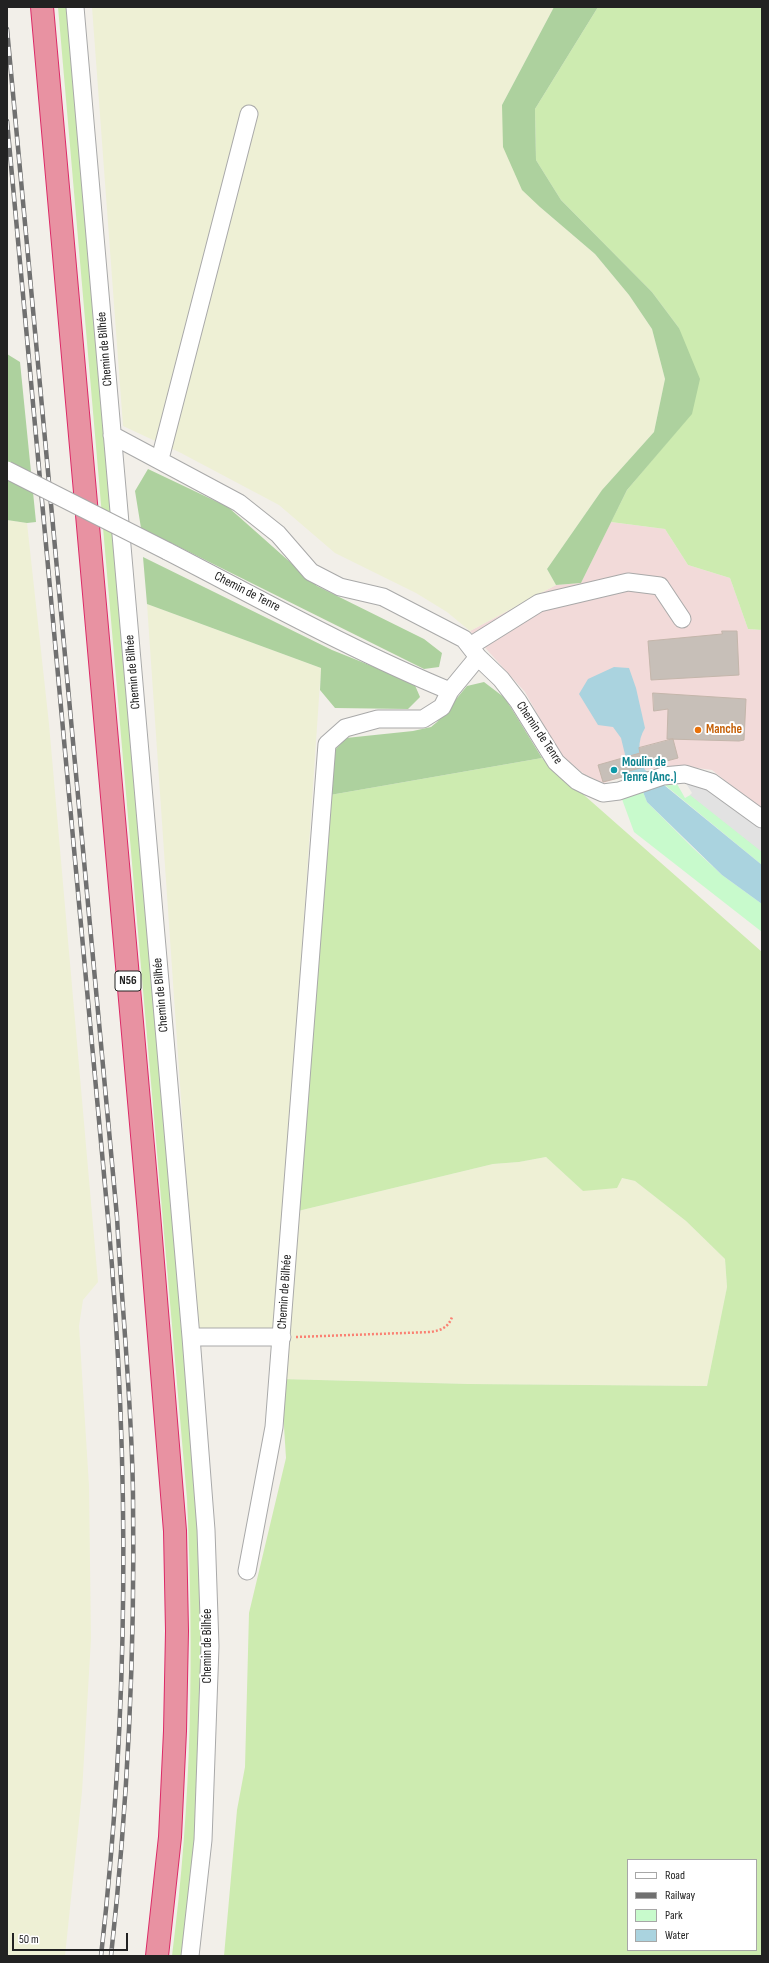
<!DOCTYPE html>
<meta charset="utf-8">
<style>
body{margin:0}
#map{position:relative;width:769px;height:1963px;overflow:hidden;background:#f2efe9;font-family:"Sofia Sans Condensed",sans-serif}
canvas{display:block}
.frame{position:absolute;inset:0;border:8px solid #222;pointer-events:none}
.legend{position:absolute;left:627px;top:1859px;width:130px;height:92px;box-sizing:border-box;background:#fff;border:1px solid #a7a7a7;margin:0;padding:5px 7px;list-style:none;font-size:12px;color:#222}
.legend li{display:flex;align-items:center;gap:8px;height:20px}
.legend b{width:20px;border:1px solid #a7a7a7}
.scale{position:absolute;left:12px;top:1933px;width:116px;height:18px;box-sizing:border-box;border:2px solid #222;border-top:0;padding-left:5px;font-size:12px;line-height:14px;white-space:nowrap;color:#222;-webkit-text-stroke:3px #fff;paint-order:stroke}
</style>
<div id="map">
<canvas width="769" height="1963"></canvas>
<div class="frame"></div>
<ul class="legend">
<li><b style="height:5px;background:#fff"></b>Road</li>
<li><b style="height:5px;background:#707070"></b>Railway</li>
<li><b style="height:11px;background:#c8facc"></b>Park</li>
<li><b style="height:11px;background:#aad3df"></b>Water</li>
</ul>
<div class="scale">50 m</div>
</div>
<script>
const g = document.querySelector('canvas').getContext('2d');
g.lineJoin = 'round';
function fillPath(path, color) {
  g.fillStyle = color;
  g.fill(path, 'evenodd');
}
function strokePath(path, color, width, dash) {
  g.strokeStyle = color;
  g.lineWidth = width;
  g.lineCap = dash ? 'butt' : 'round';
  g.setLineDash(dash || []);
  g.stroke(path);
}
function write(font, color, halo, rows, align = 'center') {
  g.font = font + ' "Sofia Sans Condensed",sans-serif';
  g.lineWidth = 4;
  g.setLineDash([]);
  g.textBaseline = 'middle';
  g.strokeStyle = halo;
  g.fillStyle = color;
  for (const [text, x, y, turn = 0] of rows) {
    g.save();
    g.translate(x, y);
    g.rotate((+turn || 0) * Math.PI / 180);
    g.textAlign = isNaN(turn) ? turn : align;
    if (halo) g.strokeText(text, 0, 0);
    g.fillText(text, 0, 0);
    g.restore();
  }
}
fillPath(new Path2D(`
 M 611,522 L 665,529 L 688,565 L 730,578 L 748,629 L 762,630 L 762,808 L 759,808 L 712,770 L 682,766 L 645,770 L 604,783 L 585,775 L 559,753 L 525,692 L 470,631 L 556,585 L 581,583 Z`), '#f2dad9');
fillPath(new Path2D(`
 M 92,7 L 554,7 L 502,105 L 540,207 L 595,254 L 629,295 L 652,329 L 665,379 L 654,432 L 602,490 L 547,569 L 556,585 L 470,631 L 447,612 L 416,593 L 335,553 L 279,505 L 181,453 L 123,426 Z
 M 7,520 L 27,523 L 49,724 L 98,1282 L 83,1300 L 79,1326 L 89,1486 L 91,1639 L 82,1792 L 65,1956 L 7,1956 Z
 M 147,604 L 321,668 L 276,1332 L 197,1332 Z
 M 546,1157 L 583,1191 L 621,1178 L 635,1181 L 686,1221 L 725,1259 L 727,1287 L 707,1386 L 469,1384 L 282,1379 L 298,1211 L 493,1164 L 519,1162 Z`), '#eef0d5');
fillPath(new Path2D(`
 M 58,7 L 69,7 L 199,1495 L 203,1622 L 197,1838 L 184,1956 L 172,1956 C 192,1804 194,1652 187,1499 Z
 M 598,7 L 762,7 L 762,630 L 748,629 L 730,578 L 688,565 L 665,529 L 611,522 L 627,490 L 691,414 L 679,328 L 652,292 L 561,200 L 536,160 L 535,109 Z
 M 542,758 L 762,952 L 762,1956 L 224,1956 L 237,1810 L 245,1767 L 249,1613 L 286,1458 L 281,1379 L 469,1384 L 707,1386 L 727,1287 L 725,1259 L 686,1221 L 635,1181 L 622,1178 L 617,1188 L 583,1191 L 546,1157 L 519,1162 L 493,1164 L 298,1211 L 330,795 ZM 628,1860 L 756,1860 L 756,1950 L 628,1950 Z`), '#cdebb0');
fillPath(new Path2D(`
 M 554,7 L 598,7 L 535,109 L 536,160 L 561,200 L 652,292 L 679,328 L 700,379 L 692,414 L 627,490 L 581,583 L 556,585 L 547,569 L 602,490 L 654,432 L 665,379 L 652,329 L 629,295 L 595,254 L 540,207 L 522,190 L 503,147 L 502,105 Z
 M 7,354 L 20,362 L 36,522 L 27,523 L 7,520 Z
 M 148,469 L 228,507 L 317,586 L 424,639 L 442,653 L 439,667 L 424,669 L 141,528 L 135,491 Z
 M 143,557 L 332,650 L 414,683 L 420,697 L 408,709 L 335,708 L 320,690 L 321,668 L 147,604 Z
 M 484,682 L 505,698 L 542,758 L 330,795 L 334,751 L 346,738 L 413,731 L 431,727 L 437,722 L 467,686 Z`), '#add19e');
fillPath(new Path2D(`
 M 691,775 L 677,784 L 685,798 L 692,794 L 762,850 L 762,865 L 660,781 Z
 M 640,784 L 647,802 L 693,848 L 722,875 L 762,904 L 762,932 L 634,832 L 619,791 Z`), '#c8facc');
fillPath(new Path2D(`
 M 691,775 L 745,809 L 762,808 L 762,852 L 690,795 L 692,793 L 684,780 Z`), '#e2e2e2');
fillPath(new Path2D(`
 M 614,667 L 629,668 L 636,688 L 645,728 C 637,741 638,756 645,770 L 658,778 L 664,785 L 762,865 L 762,904 L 722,875 L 647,802 L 640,784 L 630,775 L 621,738 L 613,727 L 598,725 L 579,694 L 588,679 Z`), '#aad3df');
const building = new Path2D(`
 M 722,631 L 737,631 L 739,675 L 651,680 L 648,641 L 722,634 Z
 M 653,693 L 746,699 L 744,740 L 739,741 L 667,739 L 668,709 L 654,711 Z
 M 673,739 L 678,758 L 629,771 L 630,775 L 603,782 L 598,765 L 640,753 L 639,748 Z`);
fillPath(building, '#c7bfb8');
strokePath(building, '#c4b6ab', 1);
const minor = new Path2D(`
 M 75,7 L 191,1337 L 206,1530 L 210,1646 L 203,1840 L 190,1956
 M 112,435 L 239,503 L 278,534 L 311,572 L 340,587 L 383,597 L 464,639 L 478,657 L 501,679 L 518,701 L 556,762 L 577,781 L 587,786 L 603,793 L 619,791 L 663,776 L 685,774 L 711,782 L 762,819
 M 160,459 L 249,114
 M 167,551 C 260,599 353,651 450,691
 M 470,646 L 539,603 L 628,582 L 660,586 L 682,619
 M 191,1337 L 282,1337
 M 247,1571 L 274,1427 L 327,744 L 345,728 L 378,719 L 423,719 L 442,707 L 450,691 L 478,657`);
const highway = new Path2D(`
 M 42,7 L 149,1214 L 175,1531 L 177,1631 L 175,1731 L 170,1837 L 157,1956`);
strokePath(minor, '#a9a9a9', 19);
strokePath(highway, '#dc2a67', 24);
strokePath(new Path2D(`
 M 296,1337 L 431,1332 C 441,1330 448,1328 452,1317`), '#fa8072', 2.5, [2, 2]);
strokePath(minor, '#fff', 17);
strokePath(highway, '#e892a2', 22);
const rail = new Path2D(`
 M 7,29 L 117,1217 C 122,1310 132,1403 133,1496 C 135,1650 128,1803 111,1956
 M 7,121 L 108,1218 C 130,1464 129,1710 101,1956`);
strokePath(rail, '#707070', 4.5);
strokePath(rail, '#fff', 3, [9]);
const minorBridge = new Path2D(`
 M 7,470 L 167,551`);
strokePath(minorBridge, '#a9a9a9', 19, []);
strokePath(minorBridge, '#fff', 17);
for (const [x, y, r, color] of [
 [698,730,4,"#e8710a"],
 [614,770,4,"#0f9aa8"]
]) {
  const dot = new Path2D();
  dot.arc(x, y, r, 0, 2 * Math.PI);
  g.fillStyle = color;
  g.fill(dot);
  strokePath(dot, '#fff', 1.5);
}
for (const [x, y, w] of [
 [128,981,26]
]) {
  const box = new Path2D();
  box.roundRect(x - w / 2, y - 10, w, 20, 3);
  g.fillStyle = '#fff';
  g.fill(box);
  strokePath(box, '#222', 1);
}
write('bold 12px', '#222', null, [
 ["N56",128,981]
]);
write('13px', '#222', '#fff', [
 ["Chemin de Bilhée",105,349,-95],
 ["Chemin de Tenre",247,592,27],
 ["Chemin de Bilhée",133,672,-95],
 ["Chemin de Tenre",539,733,56],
 ["Chemin de Bilhée",161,995,-95],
 ["Chemin de Bilhée",285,1292,-86],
 ["Chemin de Bilhée",208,1646,-90]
]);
write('bold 13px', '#c56008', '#fff', [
 ["Manche",706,730]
], 'left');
write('bold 13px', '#0d838f', '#fff', [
 ["Moulin de",622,763],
 ["Tenre (Anc.)",622,778]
], 'left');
</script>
